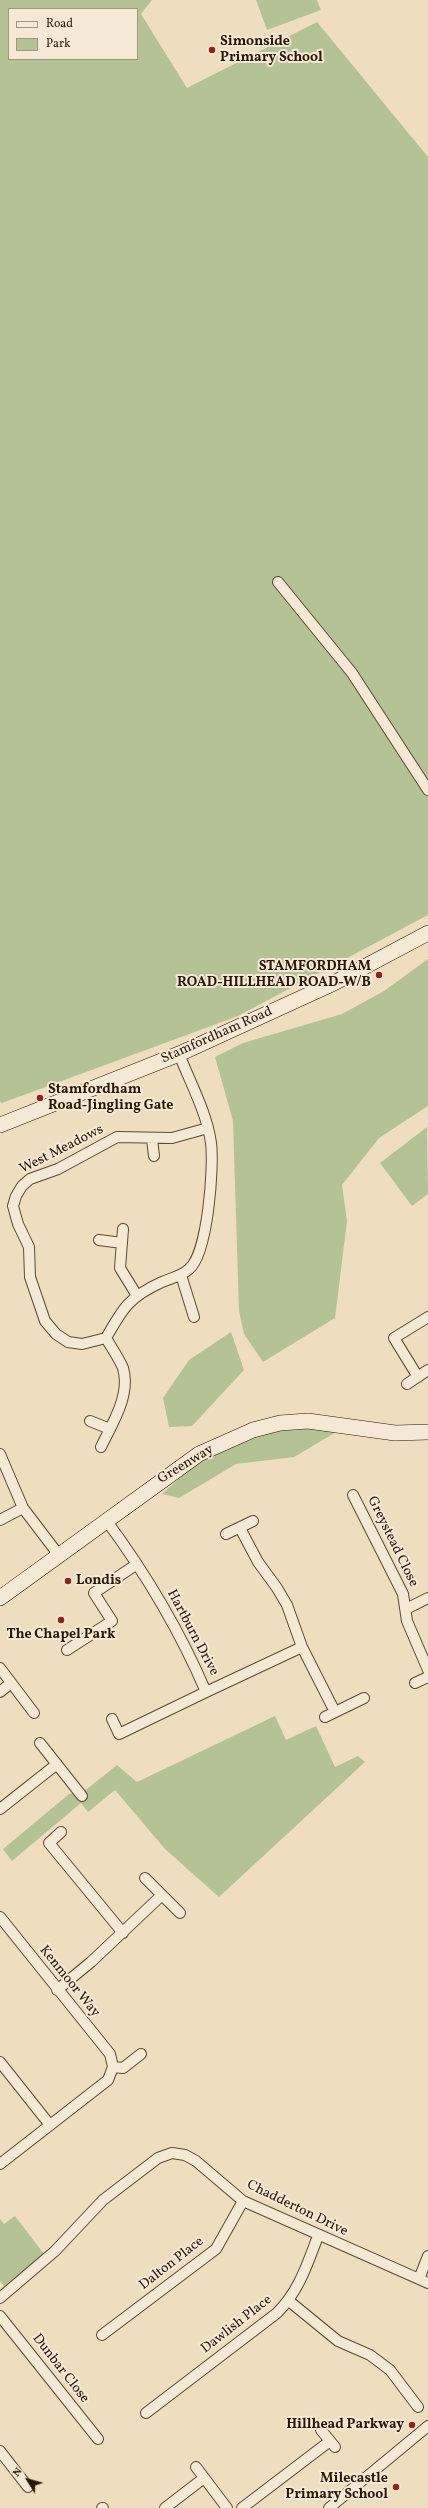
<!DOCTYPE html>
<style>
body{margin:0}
#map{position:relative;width:428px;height:2508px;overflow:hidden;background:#efddc0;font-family:Vollkorn,serif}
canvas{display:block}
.legend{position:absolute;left:8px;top:8px;width:130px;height:52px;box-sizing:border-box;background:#f5e9d6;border:1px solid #a49582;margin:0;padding:5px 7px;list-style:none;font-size:12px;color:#2a1805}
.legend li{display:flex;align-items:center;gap:8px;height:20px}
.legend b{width:20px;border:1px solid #a49582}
.north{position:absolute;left:8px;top:2460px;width:40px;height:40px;-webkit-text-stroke:3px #f5e9d6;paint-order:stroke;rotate:307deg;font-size:11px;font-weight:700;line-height:16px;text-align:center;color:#2a1805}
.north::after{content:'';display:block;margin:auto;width:14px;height:18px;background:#2a1805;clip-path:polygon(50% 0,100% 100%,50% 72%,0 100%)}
</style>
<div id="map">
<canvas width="428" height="2508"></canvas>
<ul class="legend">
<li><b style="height:5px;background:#f5e9d6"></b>Road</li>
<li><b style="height:11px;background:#b4c296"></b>Park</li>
</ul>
<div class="north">N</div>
</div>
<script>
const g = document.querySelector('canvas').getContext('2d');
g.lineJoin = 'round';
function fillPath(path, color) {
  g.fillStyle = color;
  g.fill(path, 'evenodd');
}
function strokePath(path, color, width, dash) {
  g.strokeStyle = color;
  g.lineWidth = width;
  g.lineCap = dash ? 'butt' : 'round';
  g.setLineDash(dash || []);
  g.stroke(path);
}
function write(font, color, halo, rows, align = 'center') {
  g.font = font + ' Vollkorn,serif';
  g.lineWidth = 4;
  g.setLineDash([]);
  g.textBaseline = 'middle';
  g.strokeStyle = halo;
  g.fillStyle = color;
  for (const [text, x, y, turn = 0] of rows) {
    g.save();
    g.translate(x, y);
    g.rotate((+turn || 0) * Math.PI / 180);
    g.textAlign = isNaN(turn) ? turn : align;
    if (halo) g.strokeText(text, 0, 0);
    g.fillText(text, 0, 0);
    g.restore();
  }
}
fillPath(new Path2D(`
 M 0,0 L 152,0 L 141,14 L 187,88 L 317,22 L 428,157 L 428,915 L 238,1016 L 2,1103 L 0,1102 ZM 9,9 L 137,9 L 137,59 L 9,59 Z
 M 256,0 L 317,0 L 321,10 L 267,30 Z
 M 428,959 L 428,1106 L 379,1138 L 342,1185 L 347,1221 L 335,1318 L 263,1362 L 244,1334 L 239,1311 L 233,1121 L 215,1057 L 243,1043 L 342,1014 L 384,991 Z
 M 427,1127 L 428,1194 L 412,1206 L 380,1163 Z
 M 231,1332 L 244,1370 L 192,1426 L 169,1427 L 163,1398 L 189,1360 Z
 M 287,1427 L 338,1431 L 294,1457 L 236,1464 L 179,1498 L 162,1494 L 197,1462 L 247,1439 Z
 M 275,1716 L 286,1740 L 316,1726 L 335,1767 L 358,1756 L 365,1762 L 219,1897 L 165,1849 L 115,1790 L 88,1812 L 81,1803 L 12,1861 L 3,1849 L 69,1794 L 87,1789 L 117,1765 L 137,1782 Z
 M 15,2216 L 44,2254 L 4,2286 L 0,2281 L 0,2219 L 4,2224 Z`), '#b4c296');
const street = new Path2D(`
 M 278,582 L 352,673 L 428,790
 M 179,1054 C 190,1082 207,1113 211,1143 C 214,1166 208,1254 189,1269 C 182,1276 171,1278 162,1282 C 129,1297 123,1308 106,1338 L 82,1344 L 68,1342 L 56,1334 L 45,1321 L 30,1277 L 29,1247 L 18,1224 L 13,1206 L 16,1196 L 22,1186 L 30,1179 L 58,1169 L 117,1137 L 172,1138 L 208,1128
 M 152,1139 L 154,1156
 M 123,1229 L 120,1268 L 136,1294
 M 99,1240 L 122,1243
 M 181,1275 L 194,1317
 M 418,1377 L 394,1338 L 428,1317
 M 407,1384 L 428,1370
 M 90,1421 L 110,1429
 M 101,1447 C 112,1424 131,1395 123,1368 C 119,1358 111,1347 106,1338
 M 0,1454 L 23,1508 L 58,1554
 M 353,1495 L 403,1594 L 407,1621 L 428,1670
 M 0,1520 L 23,1508
 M 106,1520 C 146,1574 180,1631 206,1692 L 302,1647
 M 240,1528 L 258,1562 L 277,1588 L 287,1605 L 302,1647 L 335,1712
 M 226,1534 L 253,1521
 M 406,1609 L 428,1598
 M 67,1650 L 112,1621 L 94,1593 L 137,1564
 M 0,1668 L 34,1713
 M 415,1683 L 428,1677
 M 0,1692 L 11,1683
 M 325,1717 L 364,1698
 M 112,1719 L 119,1734 L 206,1692
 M 40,1743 L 82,1796
 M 0,1809 L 57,1764
 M 61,1832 L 49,1843 L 123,1933
 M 145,1878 L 180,1913
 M 0,1917 L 110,2054 L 113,2067 L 108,2080 L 0,2164
 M 57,1990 L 91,1962 L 162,1895
 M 0,2062 L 50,2125
 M 113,2067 L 123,2068 L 141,2054
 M 419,2279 L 428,2256
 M 0,2298 L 55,2251 L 103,2200 L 158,2158 L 172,2153 L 185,2155 L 196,2161 L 243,2201 L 428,2283
 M 289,2301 L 338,2341 L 370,2355 L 390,2370 L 418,2407
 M 0,2316 L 98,2439
 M 102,2335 L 216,2249 L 243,2201
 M 146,2413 L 277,2313 C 299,2291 307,2265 318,2236
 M 321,2430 L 335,2447
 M 0,2451 L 28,2487
 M 196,2467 L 227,2508
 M 102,2508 L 103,2508
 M 165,2508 L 204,2478
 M 242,2508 L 330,2441
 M 329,2508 L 428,2426`);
const secondary = new Path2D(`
 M 0,1125 L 179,1054 L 334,983 L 428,933
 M 0,1598 L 199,1454 L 253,1430 L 280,1423 L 308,1421 L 395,1433 L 428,1432`);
strokePath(street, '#5b4934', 12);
strokePath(secondary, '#2a1805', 16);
strokePath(street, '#f5e9d6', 10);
strokePath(secondary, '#f5e9d6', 15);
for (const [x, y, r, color] of [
 [212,50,4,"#8f2418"],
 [379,975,4,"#8f2418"],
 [40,1098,4,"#8f2418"],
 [68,1581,4,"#8f2418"],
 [61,1620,4,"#8f2418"],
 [412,2425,4,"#8f2418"],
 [396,2487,4,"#8f2418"]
]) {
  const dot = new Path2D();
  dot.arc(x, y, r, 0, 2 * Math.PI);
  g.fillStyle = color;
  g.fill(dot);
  strokePath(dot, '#f5e9d6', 1.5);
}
write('bold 14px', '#2a1805', '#f5e9d6', [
 ["Simonside",220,42],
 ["Primary School",220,58],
 ["STAMFORDHAM",371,967,"right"],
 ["ROAD-HILLHEAD ROAD-W/B",371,983,"right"],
 ["Stamfordham",48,1090],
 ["Road-Jingling Gate",48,1106],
 ["Londis",76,1581],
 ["The Chapel Park",61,1635,"center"],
 ["Hillhead Parkway",404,2425,"right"],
 ["Milecastle",388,2479,"right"],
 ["Primary School",388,2495,"right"]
], 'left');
write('14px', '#2a1805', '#f5e9d6', [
 ["Stamfordham Road",217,1036,-24],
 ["West Meadows",62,1150,-27],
 ["Greenway",186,1465,-31],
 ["Greystead Close",392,1542,64],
 ["Hartburn Drive",192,1633,62],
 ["Kenmoor Way",69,1982,51],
 ["Chadderton Drive",297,2209,26],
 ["Dalton Place",172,2264,-38],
 ["Dawlish Place",237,2325,-38],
 ["Dunbar Close",60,2369,52]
]);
</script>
